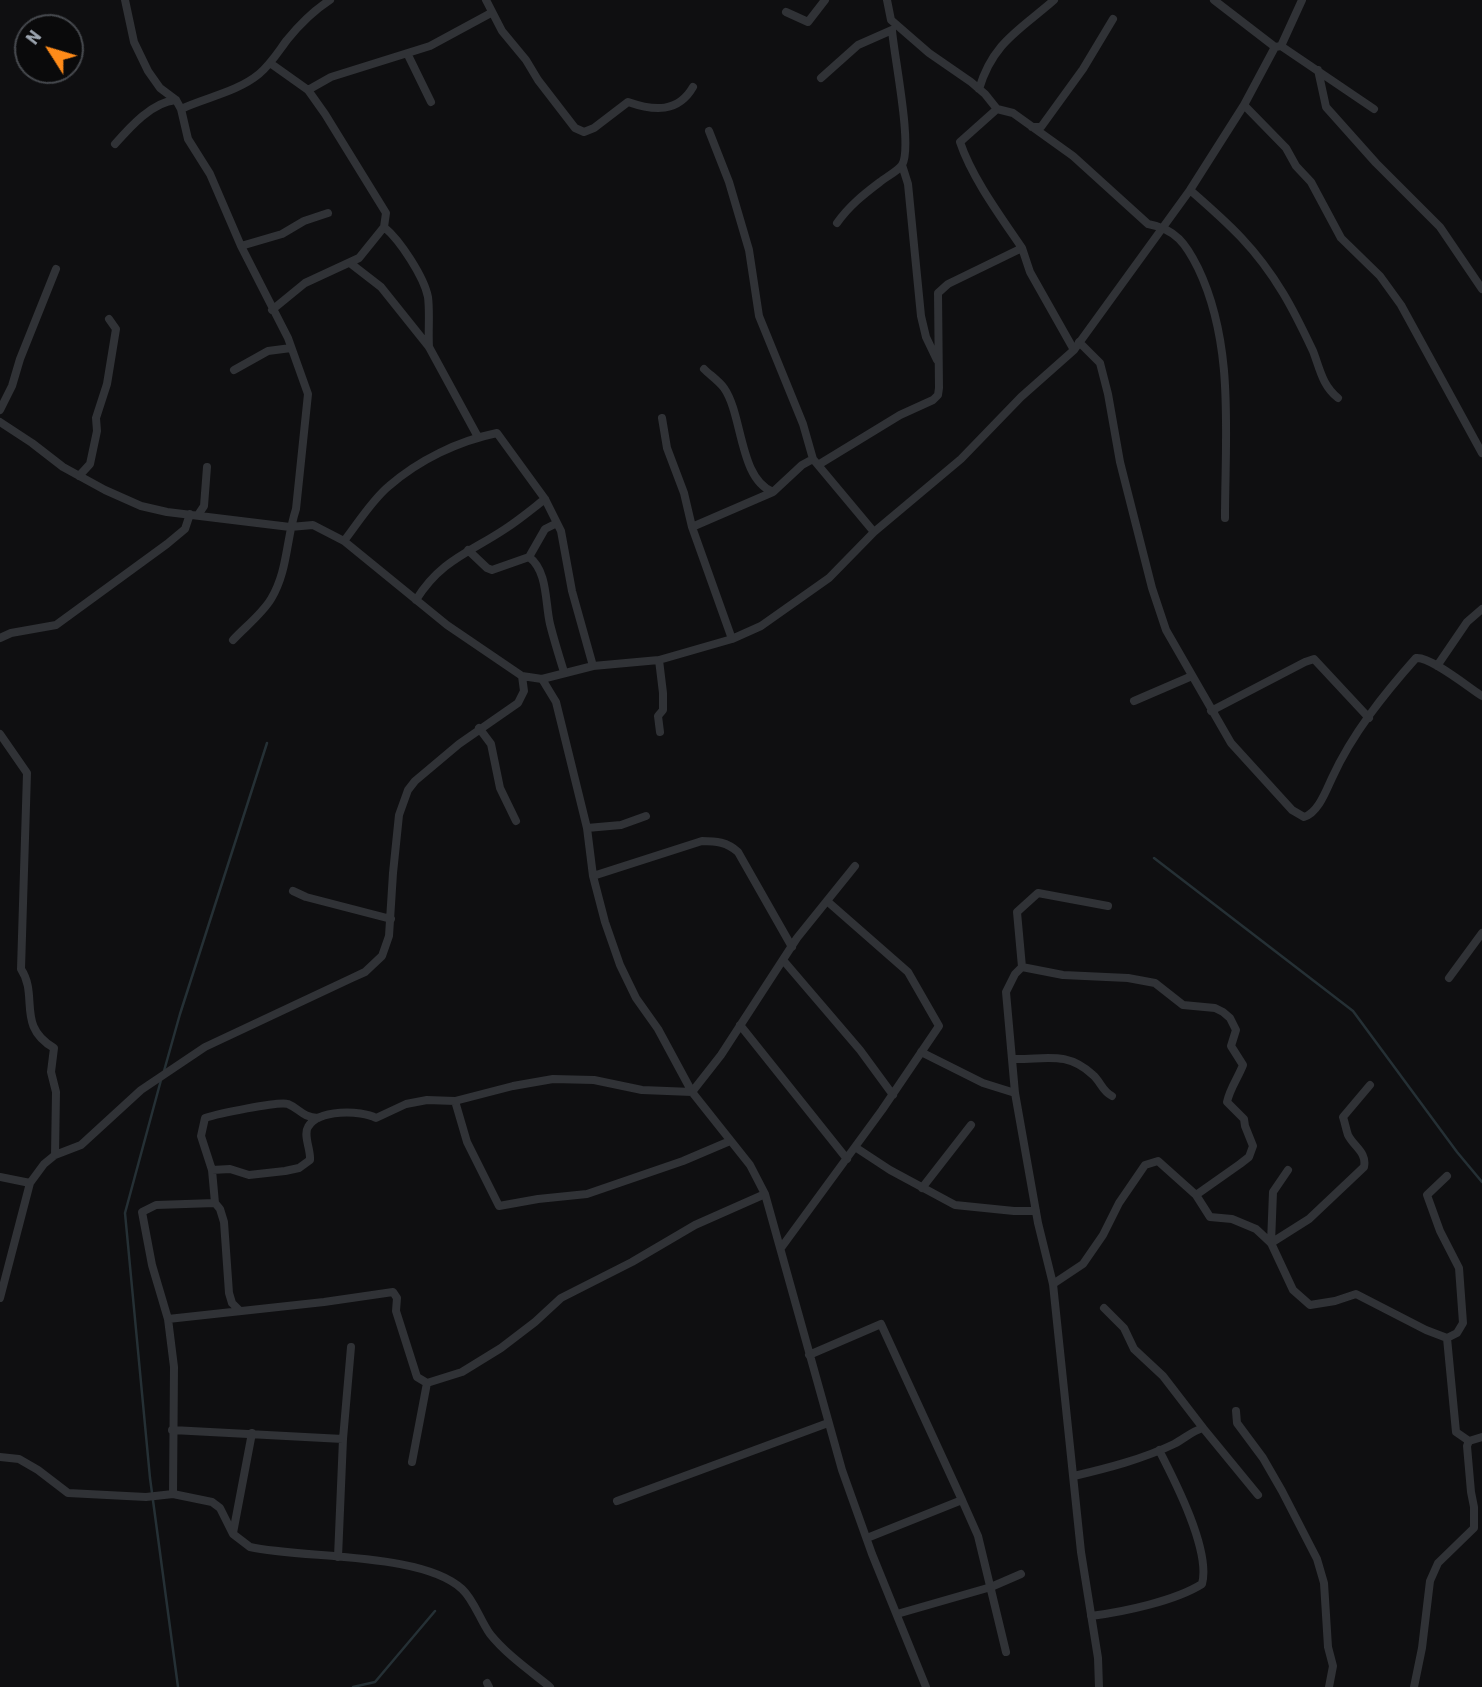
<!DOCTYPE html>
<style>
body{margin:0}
#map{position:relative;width:1482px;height:1687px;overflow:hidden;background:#0f0f11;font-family:"Roboto Condensed",sans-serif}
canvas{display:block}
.north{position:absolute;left:14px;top:14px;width:70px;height:70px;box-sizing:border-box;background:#0a0a0b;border:2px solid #46494e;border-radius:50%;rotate:307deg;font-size:19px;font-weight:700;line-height:28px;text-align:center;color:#9fa8b3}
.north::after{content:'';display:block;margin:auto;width:24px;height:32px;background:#ff8b19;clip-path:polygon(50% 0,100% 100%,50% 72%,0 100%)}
</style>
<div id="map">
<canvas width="1482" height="1687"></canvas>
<div class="north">N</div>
</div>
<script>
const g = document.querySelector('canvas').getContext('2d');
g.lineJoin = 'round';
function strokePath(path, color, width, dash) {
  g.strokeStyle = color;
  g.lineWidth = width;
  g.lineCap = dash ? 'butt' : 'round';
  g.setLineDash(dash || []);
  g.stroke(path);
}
strokePath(new Path2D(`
 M 1154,858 L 1353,1011 L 1457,1152 L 1482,1182
 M 164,1071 L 180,1014 L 267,743
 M 161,1080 L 125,1213 L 150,1478 L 178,1687
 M 353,1687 L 375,1682 L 435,1611`), '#253035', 2.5);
strokePath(new Path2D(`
 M 125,0 L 134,42 L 148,71 L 160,88 L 176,100 L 181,109 L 188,139 L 210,174 L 241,246 L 288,338 L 308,394 L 296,509 C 286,539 288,571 271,599 C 262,614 245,627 233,640
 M 486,0 L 502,31 L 526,60 L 538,80 L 575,128 L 584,132 L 594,128 L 628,102 C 654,111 678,113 693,87
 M 887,0 L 891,20 L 929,53 L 971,82 L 985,94 L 997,109 L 1013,113 L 1073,156 L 1148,224 C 1176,229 1186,244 1198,268 C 1235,345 1225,435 1225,518
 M 1214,0 L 1275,47
 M 786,12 L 808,22 L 825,0
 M 1281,46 L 1374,109
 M 408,55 L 431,102
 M 270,63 L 308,90 L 331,77 L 430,46 L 491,13
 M 1318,70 L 1326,107 L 1376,163 L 1440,227 L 1482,289
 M 821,78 L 858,45 L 892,30 C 894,56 913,147 902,165 C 898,171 886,177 880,182 C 864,194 849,206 837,223
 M 979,89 C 993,42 1020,30 1054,0
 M 1244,105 L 1286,148 L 1296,166 L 1311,182 L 1341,238 L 1380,276 L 1401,305 L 1482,453
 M 181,109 C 207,97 237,92 259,74 C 271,64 278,52 287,40 C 300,24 313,11 330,0
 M 1032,127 L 1041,127 L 1083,69 L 1113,19
 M 709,131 L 729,182 L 749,250 L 759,316 L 803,424 L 813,459
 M 115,144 C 130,127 152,102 176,100
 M 902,165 L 908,184 L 921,316 L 926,337 L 937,360
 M 1190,190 C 1229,224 1256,248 1283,293 C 1294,311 1304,332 1313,351 C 1320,369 1322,385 1338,398
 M 384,227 C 400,240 424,277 428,297 C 430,313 428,331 429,347
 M 241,246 L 282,234 L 304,221 L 328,213
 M 1022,248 L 1030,272 L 1074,350
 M 350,263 L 381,287 L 429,347 L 478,437
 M 272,310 L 305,283 L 359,258 L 384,227 L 386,213 L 325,114 L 308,90
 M 1079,342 L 1100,363 L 1108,394 L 1120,462 L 1152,588 L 1166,630 L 1231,743 L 1292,810 L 1304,817 C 1318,813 1326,791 1332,778 C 1352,734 1384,694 1416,658 C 1430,656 1468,687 1482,696
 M 704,369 C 710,375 719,381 724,388 C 743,415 739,479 773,492 L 802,465 L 813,459 L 874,532
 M 234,370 L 268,351 L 291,348
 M 0,410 L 12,386 L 20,359 L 56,269
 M 662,418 L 667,448 L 684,493 L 692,527 L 732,639
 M 0,422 L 32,443 L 63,467 L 105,490 L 141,506 L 167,512 L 290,527 L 313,525 L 344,541 L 447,625 L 522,676 L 542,679 L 593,666 L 659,660 L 732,639 L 761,626 L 829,578 L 874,532 L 961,459 L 1021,397 L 1074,350 L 1190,190 L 1244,105 L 1275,47 L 1281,46 L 1302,0
 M 818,465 L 900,415 L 933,400 L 938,395 L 939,388 L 938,293 L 948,284 L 1022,248 C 1001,217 972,178 960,142 L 997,109
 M 79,476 L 90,464 L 97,431 L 96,418 L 107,384 L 116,329 L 109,319
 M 198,515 L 204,506 L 207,467
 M 692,527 L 773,492
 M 344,541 C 358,523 372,500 389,486 C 419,460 458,441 497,433 L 545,499 L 561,531 L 572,591 L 593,666
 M 468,550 L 487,568 L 492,570 L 529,557 C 548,571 545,603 550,624 C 554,640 559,656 564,672
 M 529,557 L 545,529 L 557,523
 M 416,600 C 441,560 469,553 505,529 C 519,520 532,509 545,499
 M 0,638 L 11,633 L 56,625 L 167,544 L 185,529 L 190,514
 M 659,660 L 663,693 L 663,710 L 658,716 L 660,732
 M 1437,666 L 1467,622 L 1482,609
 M 542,679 L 556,702 L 587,828 L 593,876 L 605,922 L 620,965 L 636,998 L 658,1029 L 692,1092 L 750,1165 L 765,1194 L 842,1470 L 872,1554 L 926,1687
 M 1134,701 L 1192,676
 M 1211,711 L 1305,662 L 1314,659 L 1369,718
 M 479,728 L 491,744 L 500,788 L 516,821
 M 0,734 L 27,773 L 21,969 C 39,996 16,1026 54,1048 L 51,1072 L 56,1092 L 55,1155
 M 587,828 L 621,825 L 646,816
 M 593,876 L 702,841 C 716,841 727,842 738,852 L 792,947
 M 293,891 L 306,897 L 391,919
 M 783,960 L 860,1050 L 893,1095
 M 1022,967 L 1063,975 L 1128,978 L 1155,983 L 1183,1005 L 1215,1008 L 1223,1012 L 1230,1018 L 1236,1030 L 1231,1046 L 1243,1065 C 1238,1078 1230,1088 1227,1102 L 1244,1119 L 1245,1126 L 1253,1146 L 1249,1157 L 1240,1164 L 1196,1195
 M 1449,978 L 1482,933
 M 740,1025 L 847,1159
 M 921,1052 L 983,1083 L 1015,1093
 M 1012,1059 C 1045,1060 1066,1050 1093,1075 C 1101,1082 1102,1091 1112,1096
 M 455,1101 L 467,1142 L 499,1206 L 538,1199 L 587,1194 L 683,1161 L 730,1141
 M 855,1147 L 890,1170 L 955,1205 L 1014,1211 L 1036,1211
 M 212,1170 L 230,1169 L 249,1175 L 285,1171 L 299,1168 L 310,1160 C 311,1150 303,1135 308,1127 C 318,1109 361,1110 376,1118 L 406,1104 L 427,1100 L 455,1101 L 513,1086 L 553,1079 L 594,1080 L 642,1090 L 692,1092 L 721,1055 L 797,938 L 855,866
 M 1288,1170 L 1273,1192 L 1271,1243 L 1309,1219 L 1364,1167 C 1367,1152 1354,1147 1348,1135 C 1346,1129 1345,1123 1343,1117 L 1370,1085
 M 0,1177 L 30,1183
 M 922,1188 L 971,1125
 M 781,1248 L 882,1110 L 939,1026 L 908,972 L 827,901
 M 1053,1284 L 1083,1264 L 1103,1235 L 1119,1203 L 1145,1165 L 1158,1161 L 1196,1195 L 1210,1217 L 1232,1219 L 1256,1229 L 1271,1243 L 1293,1290 L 1310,1305 L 1335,1301 L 1356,1294 L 1426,1330 L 1447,1338 L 1456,1432 L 1469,1441
 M 0,1298 L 30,1183 L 44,1164 L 55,1155 L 81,1145 L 141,1090 L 205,1047 L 352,978 L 365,972 L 382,956 L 389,936 L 393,873 L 399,815 L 408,790 L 415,781 L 459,744 L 518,703 L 524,691 L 522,676
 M 1104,1308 L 1124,1328 L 1134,1349 L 1163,1376 L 1203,1428
 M 239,1310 L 232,1303 L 229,1293 L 224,1222 L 220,1209 L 215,1203 L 212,1170 L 201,1136 L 205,1118 C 217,1114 278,1101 288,1104 C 300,1109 302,1117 318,1118
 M 168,1319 L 324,1302 L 393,1292 L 397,1298 L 396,1311 L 417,1377 L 427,1383 L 462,1372 L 501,1348 L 535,1322 L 561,1298 L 632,1262 L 695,1225 L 765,1194
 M 1447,1338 L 1457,1333 L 1463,1323 L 1459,1268 L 1440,1231 L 1427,1195 L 1447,1176
 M 809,1355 L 881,1324 L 962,1500
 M 1236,1411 L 1237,1423 L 1263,1458 L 1282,1491 L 1317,1559 L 1324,1583 L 1328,1647 L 1333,1666 L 1329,1687
 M 172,1430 L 343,1439
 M 0,1457 L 19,1459 L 38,1470 L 68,1493 L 146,1497 L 173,1494 L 212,1502 L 220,1508 L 233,1534 L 250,1547 C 304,1559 422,1552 462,1589 C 474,1600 480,1620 490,1634 C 507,1655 529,1670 550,1687
 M 412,1462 L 427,1383
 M 1074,1476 C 1108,1468 1143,1459 1174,1444 C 1184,1439 1192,1431 1203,1428 L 1258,1495
 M 173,1494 L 174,1367 L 168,1319 L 152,1265 L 142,1212 L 156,1205 L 215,1203
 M 617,1501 L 828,1423
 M 233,1533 L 252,1433
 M 867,1538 L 962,1500 L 978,1536 L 1006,1652
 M 338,1557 L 343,1439 L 351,1347
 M 897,1614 L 991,1587 L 1021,1574
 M 1091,1616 C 1123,1612 1175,1601 1202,1584 C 1211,1551 1175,1481 1159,1450
 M 487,1683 L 489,1687
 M 1099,1687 L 1098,1658 L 1081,1552 L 1053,1284 L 1038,1223 L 1015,1093 L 1006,992 L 1015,974 L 1022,967 L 1017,912 L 1038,893 L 1108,906
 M 1414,1687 L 1422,1648 L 1430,1581 L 1438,1563 L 1474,1528 L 1474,1507 L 1471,1492 L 1467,1446 L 1469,1441 L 1482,1437`), '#303236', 8);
</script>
